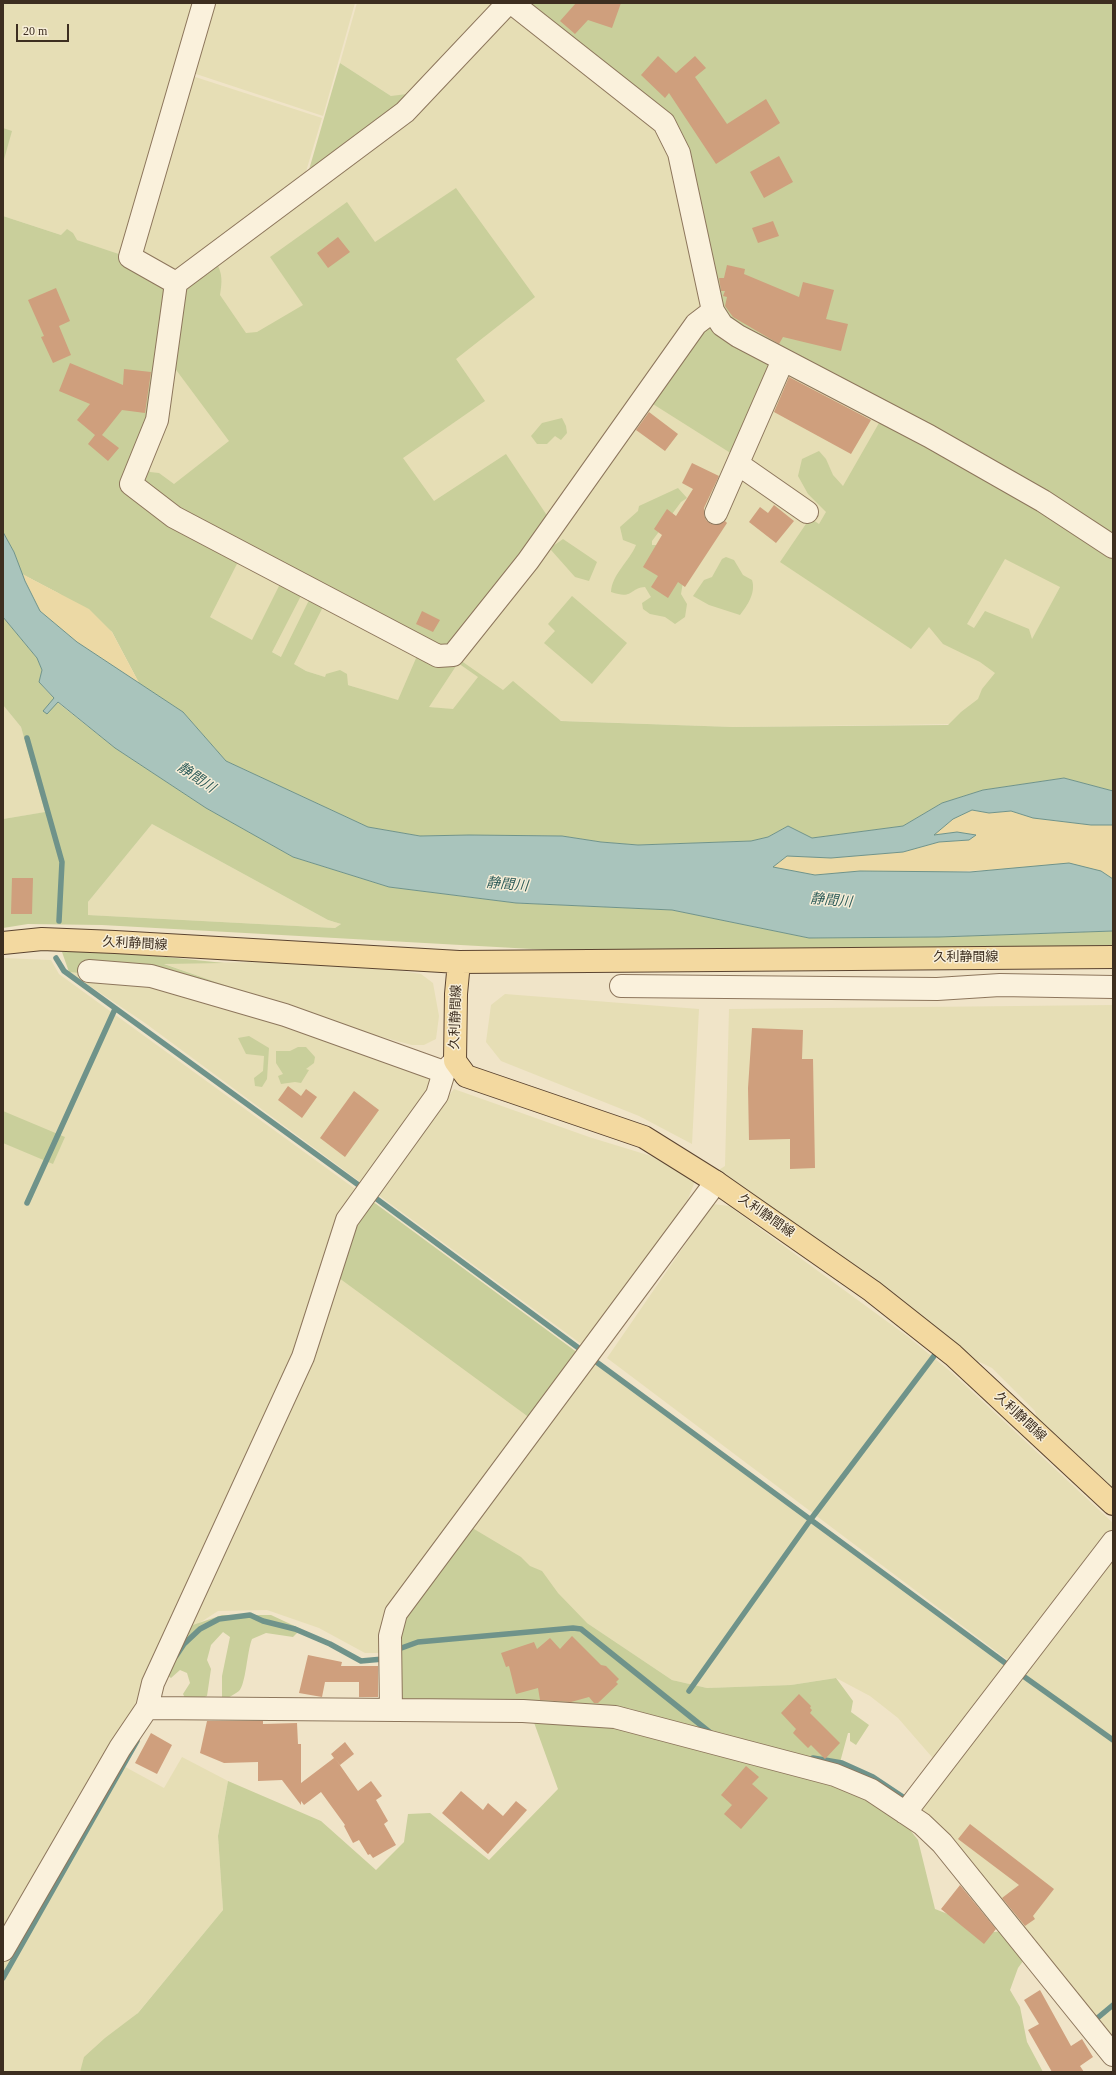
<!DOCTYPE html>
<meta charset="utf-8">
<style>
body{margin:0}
#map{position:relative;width:1116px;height:2075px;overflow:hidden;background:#f0e4c8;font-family:"Times New Roman",serif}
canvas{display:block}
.frame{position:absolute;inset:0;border:4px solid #3d2e20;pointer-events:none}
.scale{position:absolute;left:16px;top:24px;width:53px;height:18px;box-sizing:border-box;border:2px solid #3d2e20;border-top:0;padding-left:5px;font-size:12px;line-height:14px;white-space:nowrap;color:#3d2e20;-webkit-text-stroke:3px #f7eed8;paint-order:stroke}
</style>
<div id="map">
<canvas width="1116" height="2075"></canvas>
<div class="frame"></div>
<div class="scale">20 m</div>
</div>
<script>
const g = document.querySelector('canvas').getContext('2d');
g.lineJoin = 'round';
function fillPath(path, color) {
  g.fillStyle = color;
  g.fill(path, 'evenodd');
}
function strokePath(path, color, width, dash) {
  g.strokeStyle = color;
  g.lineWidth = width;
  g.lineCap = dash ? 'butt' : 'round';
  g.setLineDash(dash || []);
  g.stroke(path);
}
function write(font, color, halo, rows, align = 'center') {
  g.font = font + ' "Times New Roman","Noto Sans JP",serif';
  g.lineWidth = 3;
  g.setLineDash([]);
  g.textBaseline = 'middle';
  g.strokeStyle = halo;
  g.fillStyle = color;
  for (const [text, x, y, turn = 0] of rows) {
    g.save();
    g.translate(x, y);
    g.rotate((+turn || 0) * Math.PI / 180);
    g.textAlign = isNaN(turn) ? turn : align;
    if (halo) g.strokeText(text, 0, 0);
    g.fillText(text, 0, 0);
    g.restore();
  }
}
fillPath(new Path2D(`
 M 3,3 L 202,3 L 128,257 L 3,216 Z
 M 206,3 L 355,3 L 323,116 L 187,71 Z
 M 357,3 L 506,3 L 406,110 L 391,96 L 340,63 Z
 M 510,4 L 661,127 L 709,308 L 527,560 L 134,484 L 178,284 L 406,113 Z
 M 186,74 L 322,118 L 302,185 L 175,280 L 132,256 Z
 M 697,325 L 1088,534 L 1032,640 L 964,724 L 733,727 L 564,721 L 428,707 L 394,700 L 306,671 L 210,617 L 171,515 L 437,658 Z
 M 3,705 L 21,727 L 46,812 L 3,819 Z
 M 152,824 L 328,920 L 341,924 L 335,928 L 87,915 L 88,902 Z
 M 3,958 L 51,960 L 59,974 L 358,1191 L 298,1356 L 130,1715 L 3,1941 Z
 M 278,962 L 390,969 L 421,974 L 433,983 L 439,1016 L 436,1039 L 424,1045 L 412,1045 L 340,1026 L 162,963 Z
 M 69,972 L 151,981 L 435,1074 L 433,1091 L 363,1184 L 145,1023 Z
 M 505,994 L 699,1009 L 692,1144 L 639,1116 L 501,1061 L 486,1042 L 491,1005 Z
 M 1113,1005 L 1113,1493 L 1039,1425 L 1035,1411 L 992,1368 L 963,1354 L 923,1317 L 714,1173 L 725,1166 L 729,1009 Z
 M 454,1089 L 589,1137 L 651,1156 L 695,1181 L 688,1199 L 588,1349 L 373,1191 Z
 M 713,1204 L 729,1206 L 907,1336 L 951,1372 L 1113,1523 L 1113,1532 L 1013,1664 L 607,1358 Z
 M 347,1232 L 582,1356 L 385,1653 L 365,1653 L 319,1628 L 267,1610 L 218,1611 L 181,1635 Z
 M 592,1362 L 1010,1670 L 938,1764 L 898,1718 L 870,1696 L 836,1678 L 791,1685 L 707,1688 L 672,1680 L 587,1623 L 395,1627 Z
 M 1113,1546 L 1113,2047 L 910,1812 Z
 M 182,1757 L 228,1781 L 218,1836 L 223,1910 L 89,2072 L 3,2072 L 3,1962 L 118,1763 L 164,1788 Z`), '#e6deb5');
fillPath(new Path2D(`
 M 522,3 L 1113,3 L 1113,542 L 724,322 L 683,151 Z
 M 340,63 L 391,96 L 415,93 L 304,187 Z
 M 3,128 L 12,131 L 3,163 Z
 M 456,188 L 535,297 L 456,359 L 485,401 L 403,458 L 434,501 L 506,454 L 552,523 L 452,653 L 134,484 L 144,460 L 150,472 L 159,473 L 174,484 L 229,441 L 168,359 L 178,284 L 216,262 C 223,274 222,282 220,295 L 246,333 L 257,332 L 303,305 L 270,257 L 347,202 L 375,242 Z
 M 3,216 L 61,235 L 67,229 L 73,233 L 77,240 L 128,257 L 166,277 L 156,420 L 130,484 L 242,554 L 210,617 L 252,640 L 284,576 L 305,588 L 272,652 L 281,657 L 313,592 L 327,599 L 294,664 L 306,671 L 325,677 L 326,674 L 340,670 L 347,674 L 348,685 L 398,700 L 420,649 L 460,660 L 503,690 L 513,681 L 561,721 L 733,727 L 948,725 L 961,712 L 978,699 L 982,689 L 995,673 L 980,662 L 943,644 L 929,627 L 911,649 L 780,562 L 810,518 L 819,524 L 826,512 L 808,494 L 798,476 L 802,459 L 819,451 L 826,459 L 833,475 L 843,486 L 883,416 L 1113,551 L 1113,791 L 1064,778 L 983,790 L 942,803 L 903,826 L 812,838 L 788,826 L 768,837 L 751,841 L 638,845 L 601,842 L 562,836 L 469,835 L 420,836 L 368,827 L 226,761 L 183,712 L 139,683 L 112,632 L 58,593 L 22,574 L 14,552 L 3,532 ZM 1005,559 L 1060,587 L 1032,639 L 1029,629 L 985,611 L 974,628 L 967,624 ZM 458,663 L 478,677 L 453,709 L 429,707 Z
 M 712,313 L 782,362 L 740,459 L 645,399 Z
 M 562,418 L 566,426 L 567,433 L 561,440 L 555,436 L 547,444 L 537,444 L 531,436 L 542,423 Z
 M 678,488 L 687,498 L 681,502 L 652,541 L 652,545 L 662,545 L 683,582 L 681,594 L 687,604 L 685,617 L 675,624 L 665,617 L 650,614 L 643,609 L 642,603 L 651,597 L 645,587 C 629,588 634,600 611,592 C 612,574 629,562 636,545 L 623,540 L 620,527 L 638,511 L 639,506 Z
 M 563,539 L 597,562 L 589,581 L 575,577 L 551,550 L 553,546 Z
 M 726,557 L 734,560 L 743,575 L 752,580 C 756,592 748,605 740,615 L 709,605 L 693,596 L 704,580 L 712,577 L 722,559 Z
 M 572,596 L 627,643 L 592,684 L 544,643 L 555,631 L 548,624 Z
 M 3,617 L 37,658 L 42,670 L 39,682 L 57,702 L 115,748 L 206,808 L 293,857 L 389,887 L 516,903 L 672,910 L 809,938 L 939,937 L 1113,931 L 1113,951 L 622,954 L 102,925 L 28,924 L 3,928 L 3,819 L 45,812 L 21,727 L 3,705 ZM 152,824 L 328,920 L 341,924 L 335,928 L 88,915 L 88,902 Z
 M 62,952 L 119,952 L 224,963 L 164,964 L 282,1005 L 151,981 L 69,972 Z
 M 249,1036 L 269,1048 L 267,1079 L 262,1087 L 255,1086 L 254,1078 L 263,1071 L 264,1056 L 246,1054 L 238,1038 Z
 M 298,1047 L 306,1047 L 315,1057 L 314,1063 L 306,1069 L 309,1070 L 301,1083 L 295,1082 L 281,1084 L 278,1076 L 283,1074 L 276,1063 L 276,1051 L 290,1051 Z
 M 3,1111 L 65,1137 L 53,1164 L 3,1143 Z
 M 368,1198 L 582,1356 L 534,1421 L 335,1275 Z
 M 469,1526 L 521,1557 L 530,1566 L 542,1571 L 558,1593 L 587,1623 L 672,1680 L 707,1688 L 791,1685 L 836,1678 L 853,1701 L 851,1712 L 869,1725 L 856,1745 L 850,1741 L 850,1733 L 848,1733 L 839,1766 L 715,1736 L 628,1708 L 623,1714 L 398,1705 L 395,1627 Z
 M 222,1615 L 271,1615 L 301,1629 L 293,1637 L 266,1633 L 252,1639 C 247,1651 246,1684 239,1691 C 235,1694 229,1697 225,1700 L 222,1698 L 222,1676 L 230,1637 L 223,1632 L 211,1645 L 207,1660 L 211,1669 L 207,1696 L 191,1703 L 186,1700 L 183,1694 L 190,1683 L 187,1673 L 180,1670 L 171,1678 L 165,1674 L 186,1629 L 193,1625 Z
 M 532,1717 L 634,1725 L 832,1782 L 884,1806 L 903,1821 L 918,1840 L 935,1909 L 994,1932 L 1003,1931 L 1026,1957 L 1018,1968 L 1010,1990 L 1020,2007 L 1027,2042 L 1043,2072 L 80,2072 L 84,2057 L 105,2038 L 138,2013 L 223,1910 L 218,1836 L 228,1781 L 321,1821 L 376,1870 L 404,1842 L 408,1814 L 430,1813 L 489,1860 L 558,1789 Z`), '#c9cf9b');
fillPath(new Path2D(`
 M 22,574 L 89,609 L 112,632 L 139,683 L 77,642 L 40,611 Z
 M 972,810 L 989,813 L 1011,811 L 1033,818 L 1091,825 L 1113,825 L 1113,879 L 1101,871 L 1014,869 L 915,873 L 860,871 L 815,875 L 772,867 L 787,856 L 831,858 L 903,852 L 939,842 L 969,840 L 975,835 L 957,832 L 933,835 L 953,819 Z`), '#ecd9a5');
const water = new Path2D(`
 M 3,532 L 14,552 L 25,581 L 40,611 L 77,642 L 183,712 L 226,761 L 368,827 L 420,836 L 469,835 L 562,836 L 601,842 L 638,845 L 751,841 L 768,837 L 788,826 L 812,838 L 903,826 L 942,803 L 983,790 L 1064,778 L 1113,791 L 1113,825 L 1091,825 L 1033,818 L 1011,811 L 989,813 L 972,810 L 953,819 L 934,835 L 957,832 L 976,835 L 969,840 L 939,842 L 903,852 L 831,858 L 787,856 L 773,867 L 815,875 L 860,871 L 970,872 L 1069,863 L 1101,871 L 1113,879 L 1113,931 L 939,937 L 809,938 L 672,910 L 516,903 L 389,887 L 293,857 L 206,808 L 115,748 L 58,702 L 47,714 L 43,711 L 54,698 L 39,682 L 42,670 L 37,658 L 3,617 Z`);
fillPath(water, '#a9c4bc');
strokePath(water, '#6f938a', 1);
strokePath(new Path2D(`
 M 27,738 L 62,862 L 59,921
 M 56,958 L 64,971 L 364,1189
 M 370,1194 L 584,1352
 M 27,1203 L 115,1009
 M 591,1358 L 1012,1668
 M 396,1650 L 418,1642 L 573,1628 L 581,1629 L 712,1734
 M 176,1656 L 184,1644 L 200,1629 L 219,1619 L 250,1615 L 263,1621 L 295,1629 L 330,1644 L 361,1661 L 383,1659
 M 1019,1673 L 1113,1740
 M 689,1691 L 811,1519 L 934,1356
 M 813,1758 L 842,1763 L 873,1777 L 903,1797
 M 3,1978 L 137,1741
 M 1095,2020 L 1113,2005`), '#6f938a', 5.5);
fillPath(new Path2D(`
 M 576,3 L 621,3 L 612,28 L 588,20 L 575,34 L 560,21 Z
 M 658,56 L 676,73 L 695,56 L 706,68 L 695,77 L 727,124 L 766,99 L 780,123 L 716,164 L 669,93 L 665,98 L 641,75 Z
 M 779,156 L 793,182 L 764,198 L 750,172 Z
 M 773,221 L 779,236 L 758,243 L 752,228 Z
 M 338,237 L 350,252 L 328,268 L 317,253 Z
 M 727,265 L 745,269 L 744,274 L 799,297 L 803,282 L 834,290 L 826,319 L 848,324 L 841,351 L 783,337 L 779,344 L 733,317 L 725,306 L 727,297 L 723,296 L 725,291 L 721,291 L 719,278 L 724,278 Z
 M 56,288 L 70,321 L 59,326 L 71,355 L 53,363 L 41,337 L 44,336 L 28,300 Z
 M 70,363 L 123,385 L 124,369 L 151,372 L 145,413 L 122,410 L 102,435 L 119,448 L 108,461 L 88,444 L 95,435 L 77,420 L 90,404 L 59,391 Z
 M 789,377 L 871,420 L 851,454 L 774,412 Z
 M 649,412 L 678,434 L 665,451 L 636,430 Z
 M 692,463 L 719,476 L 704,508 L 704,514 L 706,520 L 711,524 L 717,525 L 725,521 L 727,523 L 685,587 L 678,582 L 668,598 L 651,587 L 658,576 L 643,567 L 662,535 L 654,529 L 667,509 L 676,516 L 693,489 L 682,483 Z
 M 774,505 L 794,521 L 776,543 L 749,522 L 760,507 L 768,513 Z
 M 422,611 L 440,620 L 433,632 L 416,624 Z
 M 12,878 L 33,878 L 32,914 L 11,914 Z
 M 752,1028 L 803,1030 L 802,1059 L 813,1059 L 815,1168 L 790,1169 L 790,1139 L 749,1140 L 748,1088 Z
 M 288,1086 L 301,1096 L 306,1089 L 317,1097 L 302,1118 L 278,1100 Z
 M 354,1091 L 379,1110 L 345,1157 L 320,1138 Z
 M 572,1636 L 601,1665 L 606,1666 L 619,1679 L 616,1682 L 618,1684 L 598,1703 L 594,1703 L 589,1697 L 571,1702 L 540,1700 L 538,1688 L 516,1694 L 509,1666 L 506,1667 L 501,1653 L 534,1642 L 537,1649 L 550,1638 L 560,1649 Z
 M 308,1655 L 342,1662 L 341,1666 L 378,1666 L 378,1697 L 359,1697 L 359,1682 L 325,1682 L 322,1697 L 299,1693 Z
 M 799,1694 L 811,1706 L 810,1708 L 812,1710 L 810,1713 L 840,1743 L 825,1759 L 811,1745 L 808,1748 L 793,1733 L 796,1729 L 781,1713 Z
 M 207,1721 L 263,1721 L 263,1724 L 297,1723 L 298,1744 L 301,1744 L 301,1783 L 334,1758 L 331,1754 L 345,1742 L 354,1754 L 340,1765 L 335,1758 L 358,1791 L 371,1781 L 382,1796 L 376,1800 L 388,1821 L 384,1824 L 396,1845 L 373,1858 L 370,1854 L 368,1855 L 359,1840 L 353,1843 L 344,1826 L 345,1825 L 321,1792 L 304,1805 L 301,1801 L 301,1805 L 282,1780 L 258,1781 L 258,1762 L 224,1763 L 200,1753 Z
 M 151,1733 L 172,1745 L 157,1774 L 135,1763 Z
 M 746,1766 L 759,1777 L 752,1784 L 768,1798 L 741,1829 L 724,1814 L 732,1805 L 721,1795 Z
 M 461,1791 L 483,1810 L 488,1803 L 503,1816 L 516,1801 L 527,1810 L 488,1854 L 442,1813 Z
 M 970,1824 L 1054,1889 L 1033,1916 L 1035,1919 L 1025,1926 L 1002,1898 L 1019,1885 L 958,1839 Z
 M 960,1885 L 996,1929 L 984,1944 L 941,1909 Z
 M 1040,1990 L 1071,2046 L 1082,2039 L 1093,2057 L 1080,2066 L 1084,2072 L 1052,2072 L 1028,2030 L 1039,2024 L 1024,2000 Z`), '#cf9f7d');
const minor = new Path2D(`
 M 204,3 L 130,257 L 176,283 L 405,112 L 508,3
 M 512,3 L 664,123 L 679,153 L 713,311 L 722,325 L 738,336 L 929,436 L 1043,501 L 1113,547
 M 176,283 L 157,420 L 131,484 L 174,517 L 438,656 L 453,655 L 528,561 L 696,324 L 713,311
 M 738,464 L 807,512
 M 716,513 L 783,360
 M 89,971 L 151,976 L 285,1015 L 444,1072
 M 621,986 L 937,989 L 1000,985 L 1113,987
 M 147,1708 L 523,1711 L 615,1717 L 835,1775 L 871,1790 L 922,1824 L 942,1843 L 1113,2055
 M 391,1710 L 390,1636 L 396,1613 L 716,1182
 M 905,1813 L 1113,1542
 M 3,1950 L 120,1748 L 147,1708 L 153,1683 L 303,1357 L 347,1220 L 437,1095 L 444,1072 L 455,1061`);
const major = new Path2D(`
 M 3,943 L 42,939 L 115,942 L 459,962 L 1113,957
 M 459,962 L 456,994 L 455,1061 L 466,1076 L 644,1137 L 716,1182 L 872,1291 L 953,1355 L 1113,1504`);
strokePath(minor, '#8d765c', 24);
strokePath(major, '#5b4430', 24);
strokePath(minor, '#faf1dc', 22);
strokePath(major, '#f3d9a0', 22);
write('13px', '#3d2e20', '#f7eed8', [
 ["久利静間線",135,944,3],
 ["久利静間線",966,958],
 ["久利静間線",456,1017,-88],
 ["久利静間線",766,1216,35],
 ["久利静間線",1020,1417,43]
]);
write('italic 14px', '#2f5d5a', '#f7eed8', [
 ["静間川",196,778,34],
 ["静間川",507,885,5],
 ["静間川",831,901,5]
]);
</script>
